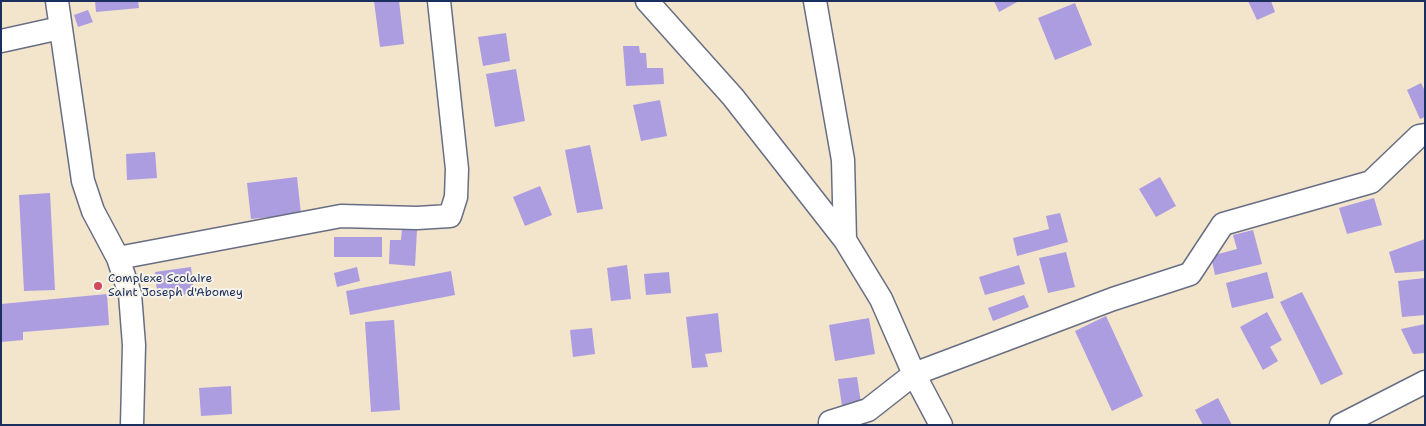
<!DOCTYPE html>
<style>
body{margin:0}
#map{position:relative;width:1426px;height:426px;overflow:hidden;background:#f3e4cc;font-family:"Shantell Sans",sans-serif}
canvas{display:block}
.frame{position:absolute;inset:0;border:2px solid #1b2f5e;pointer-events:none}
</style>
<div id="map">
<canvas width="1426" height="426"></canvas>
<div class="frame"></div>
</div>
<script>
const g = document.querySelector('canvas').getContext('2d');
g.lineJoin = 'round';
function fillPath(path, color) {
  g.fillStyle = color;
  g.fill(path, 'evenodd');
}
function strokePath(path, color, width, dash) {
  g.strokeStyle = color;
  g.lineWidth = width;
  g.lineCap = dash ? 'butt' : 'round';
  g.setLineDash(dash || []);
  g.stroke(path);
}
function write(font, color, halo, rows, align = 'center') {
  g.font = font + ' "Shantell Sans",sans-serif';
  g.lineWidth = 4;
  g.setLineDash([]);
  g.textBaseline = 'middle';
  g.strokeStyle = halo;
  g.fillStyle = color;
  for (const [text, x, y, turn = 0] of rows) {
    g.save();
    g.translate(x, y);
    g.rotate((+turn || 0) * Math.PI / 180);
    g.textAlign = isNaN(turn) ? turn : align;
    if (halo) g.strokeText(text, 0, 0);
    g.fillText(text, 0, 0);
    g.restore();
  }
}
fillPath(new Path2D(`
 M 95,1 L 138,1 L 139,8 L 96,12 Z
 M 374,1 L 399,1 L 404,44 L 380,47 Z
 M 994,1 L 1019,1 L 999,12 Z
 M 1248,1 L 1271,1 L 1275,12 L 1257,20 Z
 M 1075,3 L 1092,45 L 1055,60 L 1038,18 Z
 M 88,10 L 93,22 L 78,27 L 74,15 Z
 M 506,33 L 510,61 L 483,66 L 478,37 Z
 M 623,46 L 639,46 L 640,53 L 646,53 L 647,68 L 663,68 L 664,84 L 626,86 Z
 M 516,69 L 525,121 L 495,127 L 486,74 Z
 M 1421,83 L 1425,91 L 1425,117 L 1420,119 L 1407,90 Z
 M 660,100 L 667,136 L 641,141 L 633,105 Z
 M 590,145 L 603,209 L 577,213 L 565,150 Z
 M 155,152 L 157,178 L 127,180 L 126,154 Z
 M 297,177 L 301,214 L 251,219 L 247,183 Z
 M 1160,177 L 1176,206 L 1156,217 L 1139,189 Z
 M 540,186 L 552,215 L 525,226 L 513,197 Z
 M 50,193 L 55,290 L 24,291 L 19,195 Z
 M 1374,198 L 1382,225 L 1347,234 L 1339,208 Z
 M 1060,213 L 1068,242 L 1017,256 L 1013,238 L 1049,229 L 1046,216 Z
 M 402,229 L 417,230 L 415,266 L 389,264 L 390,240 L 401,240 Z
 M 1253,230 L 1262,264 L 1215,275 L 1211,256 L 1237,249 L 1233,235 Z
 M 334,237 L 382,237 L 382,257 L 334,257 Z
 M 1425,239 L 1425,271 L 1395,273 L 1389,252 Z
 M 1066,252 L 1075,287 L 1048,293 L 1039,258 Z
 M 627,265 L 631,299 L 611,301 L 607,268 Z
 M 1019,265 L 1025,284 L 985,295 L 979,277 Z
 M 191,267 L 194,293 L 175,296 L 174,290 L 157,291 L 155,272 Z
 M 357,267 L 360,281 L 337,287 L 334,273 Z
 M 451,271 L 455,295 L 350,315 L 346,291 Z
 M 669,272 L 671,293 L 646,295 L 644,274 Z
 M 1267,272 L 1274,298 L 1232,308 L 1226,283 Z
 M 1425,278 L 1425,315 L 1402,317 L 1398,281 Z
 M 1302,292 L 1343,374 L 1321,385 L 1280,302 Z
 M 107,294 L 109,325 L 23,332 L 23,340 L 1,342 L 1,304 Z
 M 1024,295 L 1029,307 L 993,321 L 988,308 Z
 M 1267,312 L 1282,340 L 1270,347 L 1278,361 L 1263,370 L 1240,327 Z
 M 718,313 L 722,352 L 705,354 L 708,367 L 692,368 L 686,317 Z
 M 1106,316 L 1143,396 L 1112,411 L 1075,331 Z
 M 869,318 L 875,354 L 835,361 L 829,325 Z
 M 394,320 L 400,410 L 371,412 L 365,322 Z
 M 1425,324 L 1425,353 L 1413,354 L 1401,329 Z
 M 592,328 L 595,354 L 573,357 L 570,330 Z
 M 857,377 L 861,403 L 842,406 L 838,379 Z
 M 231,386 L 232,414 L 201,416 L 199,388 Z
 M 1218,398 L 1232,425 L 1203,425 L 1195,410 Z`), '#ac9ce0');
const minor = new Path2D(`
 M 57,1 L 83,181 L 93,211 L 118,258 L 130,294 L 134,345 L 132,425
 M 647,1 L 733,97 L 845,240 L 881,299 L 914,374 L 941,425
 M 815,1 L 843,160 L 845,240
 M 1,41 L 60,28
 M 118,258 L 341,216 L 417,218 L 450,216 L 456,197 L 457,169 L 439,1
 M 830,425 L 830,422 L 868,410 L 914,374 L 1113,299 L 1190,274 L 1223,224 L 1371,182 L 1419,136 L 1425,135
 M 1341,425 L 1425,382`);
strokePath(minor, '#676e84', 25);
strokePath(minor, '#fff', 22);
for (const [x, y, r, color] of [
 [98,286,5,"#d1495b"]
]) {
  const dot = new Path2D();
  dot.arc(x, y, r, 0, 2 * Math.PI);
  g.fillStyle = color;
  g.fill(dot);
  strokePath(dot, '#f7f3e8', 2);
}
write('12px', '#1b2f5e', '#f7f3e8', [
 ["Complexe Scolaire",108,279],
 ["Saint Joseph d'Abomey",108,293]
], 'left');
</script>
